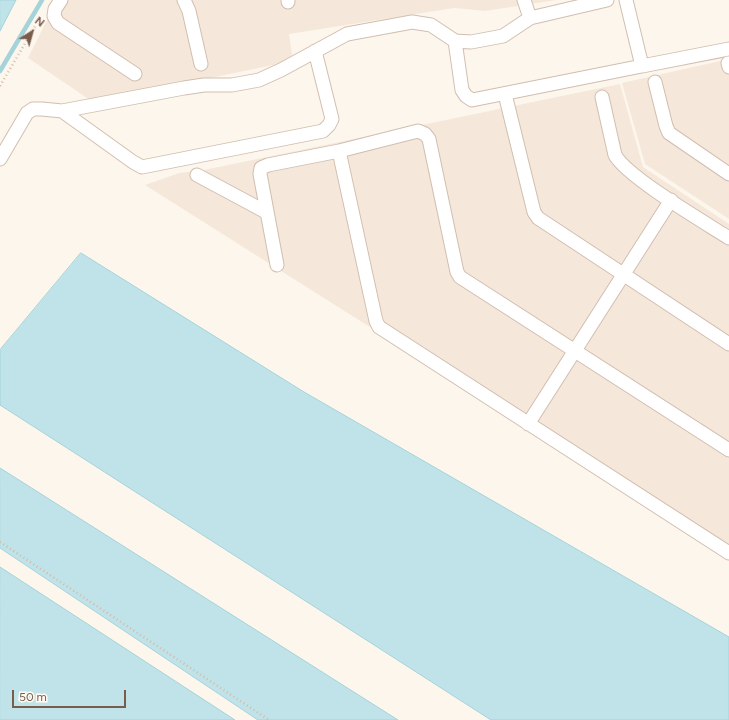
<!DOCTYPE html>
<style>
body{margin:0}
#map{position:relative;width:729px;height:720px;overflow:hidden;background:#fdf6ec;font-family:Figtree,sans-serif}
canvas{display:block}
.north{position:absolute;left:12px;top:12px;width:40px;height:40px;-webkit-text-stroke:3px #fffaf3;paint-order:stroke;rotate:37deg;font-size:11px;font-weight:700;line-height:16px;text-align:center;color:#7a5c4d}
.north::after{content:'';display:block;margin:auto;width:14px;height:18px;background:#7a5c4d;clip-path:polygon(50% 0,100% 100%,50% 72%,0 100%)}
.scale{position:absolute;left:12px;top:690px;width:114px;height:18px;box-sizing:border-box;border:2px solid #7a5c4d;border-top:0;padding-left:5px;font-size:12px;line-height:14px;white-space:nowrap;color:#7a5c4d;-webkit-text-stroke:3px #fffaf3;paint-order:stroke}
</style>
<div id="map">
<canvas width="729" height="720"></canvas>
<div class="north">N</div>
<div class="scale">50 m</div>
</div>
<script>
const g = document.querySelector('canvas').getContext('2d');
g.lineJoin = 'round';
function fillPath(path, color) {
  g.fillStyle = color;
  g.fill(path, 'evenodd');
}
function strokePath(path, color, width, dash) {
  g.strokeStyle = color;
  g.lineWidth = width;
  g.lineCap = dash ? 'butt' : 'round';
  g.setLineDash(dash || []);
  g.stroke(path);
}
fillPath(new Path2D(`
 M 57,0 L 557,0 L 485,11 L 454,8 L 289,34 L 293,61 L 93,102 L 28,58 Z
 M 729,59 L 729,219 L 645,164 L 622,83 Z
 M 620,84 L 643,167 L 729,224 L 729,561 L 373,329 L 145,185 L 179,173 L 204,170 Z`), '#f5e8da');
const water = new Path2D(`
 M 0,0 L 16,0 L 0,31 Z
 M 81,253 L 304,392 L 729,637 L 729,720 L 491,720 L 0,405 L 0,350 Z
 M 0,468 L 398,720 L 258,720 L 0,548 Z
 M 0,567 L 235,720 L 0,720 Z`);
fillPath(water, '#bfe3e8');
strokePath(water, '#a5d3da', 1);
strokePath(new Path2D(`
 M 0,71 L 42,0`), '#a5d3da', 4.5);
const minor = new Path2D(`
 M 61,0 L 55,9 L 54,16 L 58,23 L 135,74
 M 184,0 L 189,11 L 201,64
 M 288,0 L 288,2
 M 524,0 L 530,18
 M 626,0 L 642,66 L 729,49
 M 455,41 L 462,90 L 466,96 L 472,100 L 642,66
 M 728,63 L 729,67
 M 655,82 L 666,126 L 669,133 L 729,174
 M 505,94 L 534,212 L 538,218 L 729,344
 M 602,97 L 615,155 C 627,177 704,222 729,238
 M 62,111 L 133,162 L 142,167 L 323,131 L 329,125 L 332,119 L 315,51
 M 339,151 L 376,321 L 379,327 L 729,553
 M 0,159 L 27,113 L 33,109 L 42,109 L 62,111 L 184,88 L 204,85 L 232,85 L 259,80 L 281,70 L 347,34 L 412,22 L 431,25 L 455,41 L 471,42 L 503,36 L 530,18 L 607,0
 M 197,175 L 266,212
 M 277,265 L 260,174 L 261,168 L 268,165 L 339,151 L 418,131 L 425,134 L 429,139 L 457,272 L 460,277 L 729,450
 M 528,424 L 671,200`);
strokePath(minor, '#d1beb0', 15);
strokePath(new Path2D(`
 M 0,86 L 40,18
 M 0,542 L 269,720`), '#d9b8a5', 2.5, [1, 3]);
strokePath(minor, '#fff', 13);
</script>
